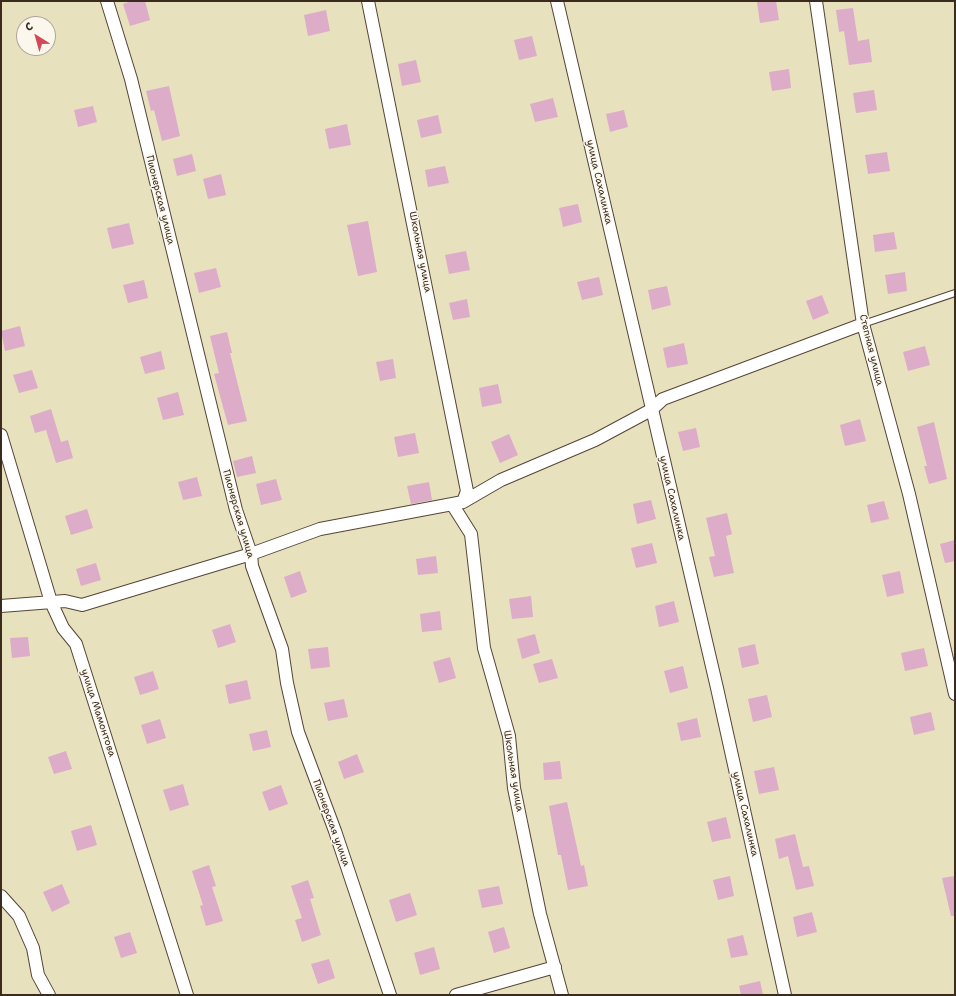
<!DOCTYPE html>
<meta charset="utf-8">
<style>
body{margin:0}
#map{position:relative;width:956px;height:996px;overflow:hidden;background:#e8e1be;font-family:"Shantell Sans",sans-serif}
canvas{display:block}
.frame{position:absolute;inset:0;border:2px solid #3b2a1e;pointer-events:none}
.north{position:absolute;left:16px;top:16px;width:40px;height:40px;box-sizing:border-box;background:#fbf7ec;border:1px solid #aea59a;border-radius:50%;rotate:323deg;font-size:11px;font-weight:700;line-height:16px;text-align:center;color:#3b2a1e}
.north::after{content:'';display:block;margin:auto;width:14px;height:18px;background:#d1495b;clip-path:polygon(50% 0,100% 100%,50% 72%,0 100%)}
</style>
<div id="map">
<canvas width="956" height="996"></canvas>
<div class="frame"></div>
<div class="north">С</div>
</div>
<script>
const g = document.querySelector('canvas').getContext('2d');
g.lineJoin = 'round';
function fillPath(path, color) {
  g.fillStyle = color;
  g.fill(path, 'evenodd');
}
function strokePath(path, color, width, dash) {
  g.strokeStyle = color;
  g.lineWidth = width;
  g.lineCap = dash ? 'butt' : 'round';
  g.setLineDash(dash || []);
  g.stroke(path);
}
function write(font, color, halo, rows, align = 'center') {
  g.font = font + ' "Shantell Sans",sans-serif';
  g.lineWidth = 3;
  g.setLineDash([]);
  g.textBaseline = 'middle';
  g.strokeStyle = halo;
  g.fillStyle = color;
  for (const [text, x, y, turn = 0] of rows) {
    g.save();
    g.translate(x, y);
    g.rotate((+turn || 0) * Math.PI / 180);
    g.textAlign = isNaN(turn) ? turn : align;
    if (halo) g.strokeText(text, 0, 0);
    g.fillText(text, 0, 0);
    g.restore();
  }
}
fillPath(new Path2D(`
 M 132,1 L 145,1 L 150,20 L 130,26 L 123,4 Z
 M 776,1 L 779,20 L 760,23 L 757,2 Z
 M 853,8 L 858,41 L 869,39 L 872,62 L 849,65 L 844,31 L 839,32 L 836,10 Z
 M 326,10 L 330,31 L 308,36 L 304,15 Z
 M 532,36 L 537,56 L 519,60 L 514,40 Z
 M 416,60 L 421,82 L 402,86 L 398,64 Z
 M 789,69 L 791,88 L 772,91 L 769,72 Z
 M 169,86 L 180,136 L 162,141 L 154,110 L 151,111 L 146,91 Z
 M 874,90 L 877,110 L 856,113 L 853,93 Z
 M 553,98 L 558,117 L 535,122 L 530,104 Z
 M 93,106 L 97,122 L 78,127 L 74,110 Z
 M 624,110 L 628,127 L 610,132 L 606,114 Z
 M 438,115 L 442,133 L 421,138 L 417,120 Z
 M 347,124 L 351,145 L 329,149 L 325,129 Z
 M 887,152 L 890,171 L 868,174 L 865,155 Z
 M 192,154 L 196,171 L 177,176 L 173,159 Z
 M 445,166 L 449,183 L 428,187 L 425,170 Z
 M 221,174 L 226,195 L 208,199 L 203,179 Z
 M 578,204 L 582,222 L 563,227 L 559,208 Z
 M 368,221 L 377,272 L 358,276 L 347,225 Z
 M 129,223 L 134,244 L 112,249 L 107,228 Z
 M 894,232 L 897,249 L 875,252 L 873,235 Z
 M 466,251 L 470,270 L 449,274 L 445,255 Z
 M 216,268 L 221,287 L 199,293 L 194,273 Z
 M 905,272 L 907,291 L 888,294 L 885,275 Z
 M 599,277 L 603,295 L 582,300 L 577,282 Z
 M 144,280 L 148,298 L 128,303 L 123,285 Z
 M 667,286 L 671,305 L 652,310 L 648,290 Z
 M 822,295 L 829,313 L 813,320 L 806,301 Z
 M 467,299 L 470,317 L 453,320 L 449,303 Z
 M 20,326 L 25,346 L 5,351 L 1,331 Z
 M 227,332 L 232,353 L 230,353 L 247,421 L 228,425 L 214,374 L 219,373 L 210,336 Z
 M 684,343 L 688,364 L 667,368 L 663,348 Z
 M 925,346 L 930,365 L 908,371 L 903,352 Z
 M 161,351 L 165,369 L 145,374 L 140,357 Z
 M 393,359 L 396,378 L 380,381 L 376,362 Z
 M 32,370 L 38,388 L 19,393 L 13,375 Z
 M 498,384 L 502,403 L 482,407 L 479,388 Z
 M 178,392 L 184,415 L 163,420 L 157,398 Z
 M 51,409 L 61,442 L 68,440 L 73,458 L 56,463 L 46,430 L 35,433 L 30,416 Z
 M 860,419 L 866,441 L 845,446 L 840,425 Z
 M 934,422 L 947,479 L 929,484 L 924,466 L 927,466 L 917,427 Z
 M 696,428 L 700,447 L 683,451 L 678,432 Z
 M 415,433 L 419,453 L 398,457 L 394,437 Z
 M 509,434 L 518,455 L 500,463 L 491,442 Z
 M 252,456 L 256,473 L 237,477 L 233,461 Z
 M 197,477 L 202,496 L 183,500 L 178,482 Z
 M 276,479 L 282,500 L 261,505 L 256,484 Z
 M 429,482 L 432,500 L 411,504 L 407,486 Z
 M 651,500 L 656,519 L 637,524 L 633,504 Z
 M 884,501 L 889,519 L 871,523 L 867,505 Z
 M 87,509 L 93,528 L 71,535 L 65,516 Z
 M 727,513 L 732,534 L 726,536 L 734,573 L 714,577 L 709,557 L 715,556 L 706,518 Z
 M 955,540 L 955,561 L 945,563 L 940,544 Z
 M 652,543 L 657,563 L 636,568 L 631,548 Z
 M 436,556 L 438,573 L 418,575 L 416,559 Z
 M 96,563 L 101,580 L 81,586 L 76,569 Z
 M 300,571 L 307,592 L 291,598 L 284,577 Z
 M 900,571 L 904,593 L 887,597 L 882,575 Z
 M 531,596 L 533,617 L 512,619 L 509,599 Z
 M 674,601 L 679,622 L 659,627 L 655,606 Z
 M 440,611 L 442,630 L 422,632 L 420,614 Z
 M 230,624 L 236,642 L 218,648 L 212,630 Z
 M 535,634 L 540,653 L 522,659 L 517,639 Z
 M 28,637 L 30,656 L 12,658 L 10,638 Z
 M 755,644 L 759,664 L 742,668 L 738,648 Z
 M 328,647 L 330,667 L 311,669 L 308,649 Z
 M 924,648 L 928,666 L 905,671 L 901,653 Z
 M 450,657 L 456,678 L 439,683 L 433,662 Z
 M 552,659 L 558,678 L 539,683 L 533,664 Z
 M 683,666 L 688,688 L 670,693 L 664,671 Z
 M 153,671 L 159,689 L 140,695 L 134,677 Z
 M 247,680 L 251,699 L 229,704 L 225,685 Z
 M 767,695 L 772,717 L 753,722 L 748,699 Z
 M 344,699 L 348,717 L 328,721 L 324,703 Z
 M 931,712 L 935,730 L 914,735 L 910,717 Z
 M 697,718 L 701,737 L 681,741 L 677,723 Z
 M 160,719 L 166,738 L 147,744 L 141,725 Z
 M 267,730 L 271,747 L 253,751 L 249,734 Z
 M 66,751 L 72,769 L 54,774 L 48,757 Z
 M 357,754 L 364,772 L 344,779 L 338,762 Z
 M 560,761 L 562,779 L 544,780 L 543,763 Z
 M 774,767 L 779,790 L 759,794 L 754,771 Z
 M 183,784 L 189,805 L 170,811 L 163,790 Z
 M 281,785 L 288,804 L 269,811 L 262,792 Z
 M 567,802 L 581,866 L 584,865 L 588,886 L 568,890 L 561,855 L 558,855 L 549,806 Z
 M 726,817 L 731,838 L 712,842 L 707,822 Z
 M 91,825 L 97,845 L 77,851 L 71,831 Z
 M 795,834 L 803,867 L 809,866 L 814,886 L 796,890 L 788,856 L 779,859 L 775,839 Z
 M 209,865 L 216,886 L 212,887 L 223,921 L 206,926 L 200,906 L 203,905 L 192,871 Z
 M 730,876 L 734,896 L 718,900 L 713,880 Z
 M 955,876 L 955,916 L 951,916 L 942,878 Z
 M 308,880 L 314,898 L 310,899 L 321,935 L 302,942 L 295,920 L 302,918 L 291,886 Z
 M 62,884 L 70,903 L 52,912 L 43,892 Z
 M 499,886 L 503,904 L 482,908 L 478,890 Z
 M 410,893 L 417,915 L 396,922 L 389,900 Z
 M 812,912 L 817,932 L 797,937 L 793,917 Z
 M 504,927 L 510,948 L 494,953 L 488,932 Z
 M 130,932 L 137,953 L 121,958 L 114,937 Z
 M 743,935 L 748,955 L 731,958 L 727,939 Z
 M 434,947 L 440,969 L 420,975 L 414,953 Z
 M 329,959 L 335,978 L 318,984 L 311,964 Z
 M 760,981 L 763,995 L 741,995 L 739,986 Z`), '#dcacc8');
const lane = new Path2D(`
 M 863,324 L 955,293`);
const street = new Path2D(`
 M 107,1 L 131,79 L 236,510 L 251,554 L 252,566 L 282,649 L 287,683 L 298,732 L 335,831 L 390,995
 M 368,1 L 467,491 L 463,502
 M 557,1 L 717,688 L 785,995
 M 816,1 L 863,324 L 909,494 L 955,694
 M 1,435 L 51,602 L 63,628 L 76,644 L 187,995
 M 452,504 L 471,534 L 484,648 L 509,736 L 514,788 L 540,914 L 562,995
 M 1,606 L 65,601 L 82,605 L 251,554 L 320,529 L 463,502 L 501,480 L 595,440 L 651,410 L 663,399 L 863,324
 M 1,896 L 19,916 L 33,948 L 38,975 L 49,995
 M 456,995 L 555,967`);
strokePath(lane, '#554536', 8);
strokePath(street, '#554536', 14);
strokePath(lane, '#fff', 6);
strokePath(street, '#fff', 12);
write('10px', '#3b2a1e', '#fbf7ec', [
 ["улица Сахалинка",599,182,77],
 ["Пионерская улица",160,200,76],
 ["Школьная улица",420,252,79],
 ["Степная улица",871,350,76],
 ["улица Сахалинка",672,498,77],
 ["Пионерская улица",238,514,74],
 ["улица Мамонтова",98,713,72],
 ["Школьная улица",513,771,81],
 ["улица Сахалинка",745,814,77],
 ["Пионерская улица",331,823,70]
]);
</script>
